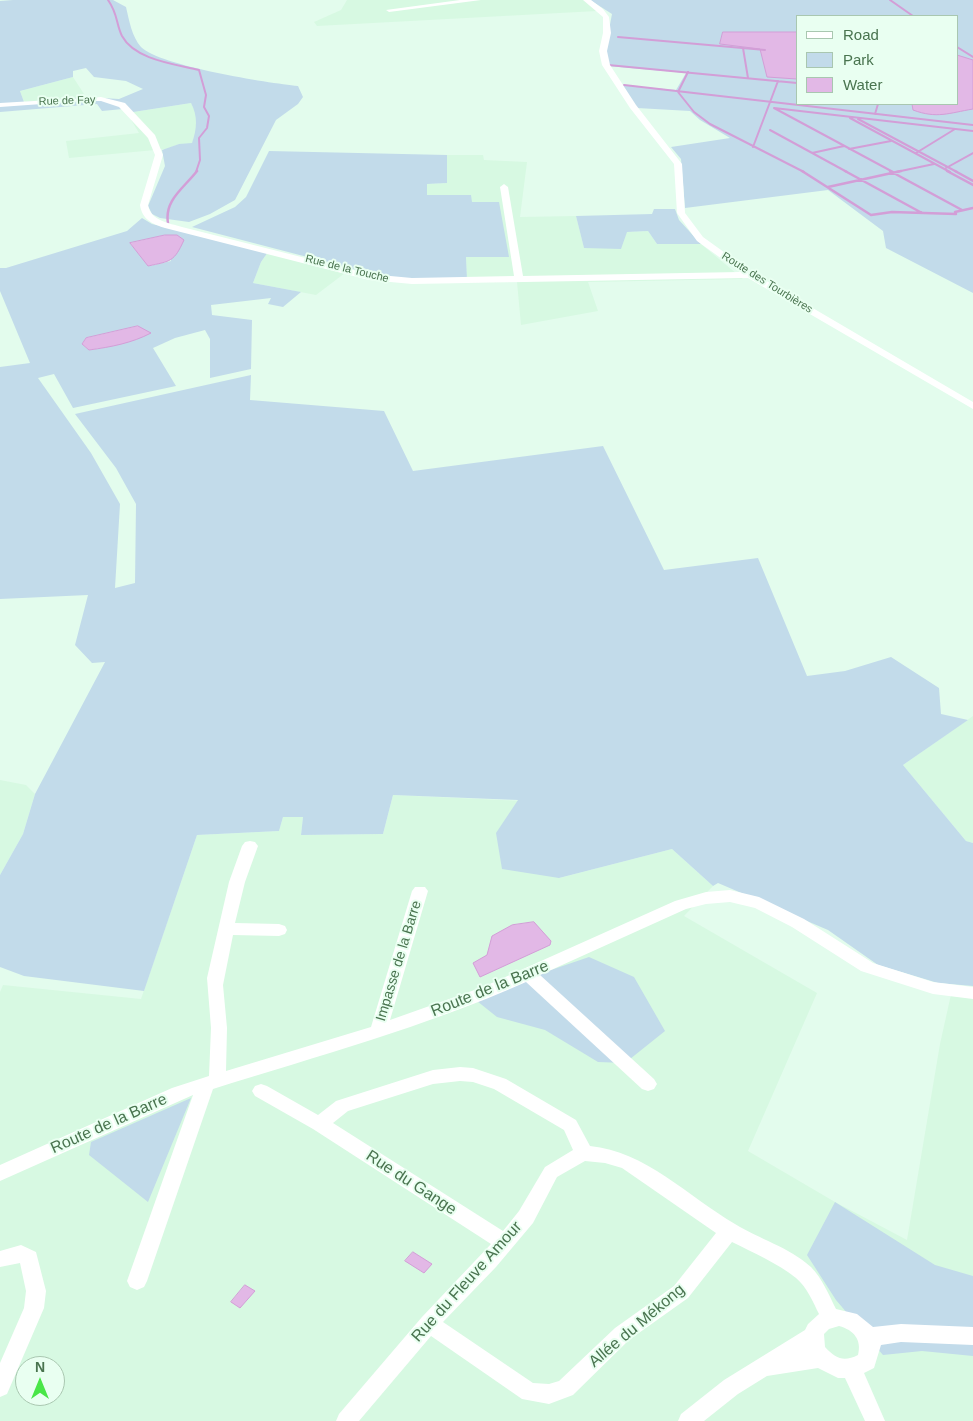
<!DOCTYPE html>
<meta charset="utf-8">
<style>
body{margin:0}
#map{position:relative;width:973px;height:1421px;overflow:hidden;background:#e3fced;font-family:Arial,sans-serif}
canvas{display:block}
.legend{position:absolute;left:796px;top:15px;width:162px;height:90px;box-sizing:border-box;background:#e9fff1;border:1px solid #a9c7b0;margin:0;padding:6px 9px;list-style:none;font-size:15px;color:#49744f}
.legend li{display:flex;align-items:center;gap:10px;height:25px}
.legend b{width:25px;border:1px solid #a9c7b0}
.north{position:absolute;left:15px;top:1356px;width:50px;height:50px;box-sizing:border-box;background:#e9fff1;border:1px solid #a9c7b0;border-radius:50%;rotate:0deg;font-size:14px;font-weight:700;line-height:20px;text-align:center;color:#49744f}
.north::after{content:'';display:block;margin:auto;width:18px;height:22px;background:#49e648;clip-path:polygon(50% 0,100% 100%,50% 72%,0 100%)}
</style>
<div id="map">
<canvas width="973" height="1421"></canvas>
<ul class="legend">
<li><b style="height:6px;background:#fff"></b>Road</li>
<li><b style="height:14px;background:#c2dbea"></b>Park</li>
<li><b style="height:14px;background:#e2b8e6"></b>Water</li>
</ul>
<div class="north">N</div>
</div>
<script>
const g = document.querySelector('canvas').getContext('2d');
g.lineJoin = 'round';
function fillPath(path, color) {
  g.fillStyle = color;
  g.fill(path, 'evenodd');
}
function strokePath(path, color, width, dash) {
  g.strokeStyle = color;
  g.lineWidth = width;
  g.lineCap = dash ? 'butt' : 'round';
  g.setLineDash(dash || []);
  g.stroke(path);
}
function write(font, color, halo, rows, align = 'center') {
  g.font = font + ' Arial,sans-serif';
  g.lineWidth = 4;
  g.setLineDash([]);
  g.textBaseline = 'middle';
  g.strokeStyle = halo;
  g.fillStyle = color;
  for (const [text, x, y, turn = 0] of rows) {
    g.save();
    g.translate(x, y);
    g.rotate((+turn || 0) * Math.PI / 180);
    g.textAlign = isNaN(turn) ? turn : align;
    if (halo) g.strokeText(text, 0, 0);
    g.fillText(text, 0, 0);
    g.restore();
  }
}
fillPath(new Path2D(`
 M 347,0 L 590,0 L 597,11 L 317,26 L 314,22 L 341,10 Z
 M 73,77 L 86,97 L 24,102 L 20,91 Z
 M 191,103 L 196,113 L 196,133 L 192,144 L 179,144 L 166,149 L 69,158 L 66,141 L 139,133 L 127,113 Z
 M 447,155 L 483,155 L 484,160 L 527,162 L 520,217 L 576,216 L 584,248 L 627,232 L 648,231 L 657,244 L 701,244 L 743,279 L 588,282 L 598,311 L 521,325 L 517,282 L 467,283 L 466,257 L 471,196 L 427,195 L 427,184 L 447,183 Z
 M 268,252 L 345,273 L 316,295 L 253,283 L 261,262 Z
 M 973,716 L 973,843 L 966,841 L 903,765 Z
 M 0,780 L 26,785 L 35,794 L 23,834 L 0,875 Z
 M 393,795 L 546,802 L 559,878 L 672,849 L 713,886 L 684,916 L 817,993 L 748,1151 L 835,1202 L 907,1240 L 940,1044 L 952,990 L 973,991 L 973,1421 L 0,1421 L 0,992 L 3,985 L 141,999 L 197,835 L 279,831 L 283,817 L 303,817 L 301,835 L 383,834 ZM 25,1366 L 55,1366 L 55,1396 L 25,1396 Z`), '#d7f9e2');
fillPath(new Path2D(`
 M 13,0 L 113,0 L 126,7 C 129,20 132,37 141,47 C 160,66 268,83 298,86 L 303,97 L 298,104 L 276,120 L 235,200 L 210,214 L 189,222 L 160,218 L 152,214 L 148,206 L 165,166 L 162,150 L 179,144 L 192,143 C 197,129 198,116 191,103 L 127,113 L 123,109 L 102,111 L 97,104 L 0,112 L 0,1 ZM 86,68 L 94,77 L 126,81 L 143,89 L 119,99 L 86,97 L 24,102 L 20,91 L 73,77 L 73,71 Z
 M 590,0 L 973,0 L 973,293 L 886,248 L 883,231 L 828,190 L 685,208 L 681,159 L 671,147 L 730,138 L 700,120 L 690,111 L 637,108 L 622,85 L 676,90 L 686,73 L 608,66 L 605,51 L 612,14 ZM 797,16 L 957,16 L 957,104 L 797,104 Z
 M 269,151 L 447,155 L 447,183 L 427,184 L 427,195 L 471,195 L 472,202 L 499,202 L 509,257 L 466,257 L 467,279 L 388,278 L 192,227 L 235,207 L 246,197 Z
 M 654,209 L 675,209 L 679,220 L 701,244 L 657,244 L 648,231 L 627,232 L 621,249 L 584,248 L 576,216 L 652,214 Z
 M 142,218 L 152,224 L 268,252 L 261,262 L 253,283 L 301,292 L 283,307 L 268,304 L 271,298 L 211,305 L 212,315 L 252,320 L 251,369 L 210,378 L 210,339 L 205,330 L 175,338 L 153,348 L 176,386 L 73,408 L 54,374 L 38,378 L 91,453 L 120,504 L 115,588 L 135,583 L 136,504 L 116,468 L 75,414 L 251,375 L 250,400 L 384,411 L 413,471 L 603,446 L 664,570 L 758,558 L 807,676 L 845,671 L 891,657 L 939,688 L 941,714 L 968,720 L 903,765 L 966,841 L 973,843 L 973,986 L 938,983 L 878,965 L 828,930 L 718,883 L 713,886 L 672,849 L 559,878 L 502,869 L 496,833 L 518,800 L 393,795 L 383,834 L 301,835 L 303,817 L 283,817 L 279,831 L 197,835 L 144,991 L 24,976 L 0,967 L 0,875 L 23,834 L 35,794 L 105,662 L 92,663 L 75,645 L 88,595 L 0,599 L 0,367 L 30,363 L 0,291 L 0,268 L 6,268 L 127,231 ZM 165,235 L 171,261 L 149,266 L 130,243 ZM 138,326 L 102,348 L 89,350 L 82,344 L 86,338 Z
 M 589,957 L 634,977 L 665,1031 L 625,1063 L 598,1062 L 545,1030 L 497,1017 L 472,997 Z
 M 191,1098 L 148,1202 L 89,1155 L 91,1142 Z
 M 835,1202 L 935,1265 L 973,1276 L 973,1356 L 922,1351 L 883,1355 L 836,1300 L 807,1255 Z`), '#c2dbea');
const water = new Path2D(`
 M 723,32 L 797,32 L 797,79 L 767,77 L 760,49 L 720,44 Z
 M 957,55 L 973,60 L 973,109 C 949,113 937,119 913,110 L 912,104 L 957,104 Z
 M 165,235 L 177,235 L 184,240 C 174,262 171,261 148,266 L 130,243 Z
 M 138,326 L 151,333 C 132,343 111,347 89,350 L 82,344 L 86,338 Z
 M 534,922 L 551,941 L 550,945 L 480,977 L 473,963 L 487,955 L 492,936 L 512,925 Z
 M 413,1252 L 432,1264 L 424,1273 L 405,1261 Z
 M 245,1285 L 255,1291 L 240,1308 L 231,1302 Z`);
fillPath(water, '#e2b8e6');
strokePath(water, '#d39ed7', 1);
strokePath(new Path2D(`
 M 108,0 C 118,14 116,24 122,36 C 135,60 175,64 199,70 L 206,95 L 204,107 L 209,116 L 207,128 L 199,138 L 200,160 L 196,172
 M 890,0 L 913,16
 M 618,37 L 765,50
 M 957,47 L 973,57
 M 743,48 L 748,78
 M 608,65 L 797,83
 M 688,72 L 678,92 L 694,112 L 710,124 L 804,172
 M 624,85 L 973,125
 M 875,114 L 878,104
 M 850,118 L 950,172
 M 858,119 L 957,172
 M 770,130 L 847,172
 M 753,147 L 778,81
 M 849,149 L 891,141
 M 812,153 L 844,146
 M 916,153 L 955,129
 M 946,168 L 973,153
 M 893,172 L 774,108 L 973,131
 M 896,172 L 934,164`), '#d39ed7', 2);
strokePath(new Path2D(`
 M 802,171 L 871,215 L 892,212 L 956,214 L 955,212 L 973,208
 M 845,171 L 922,213
 M 890,171 L 962,210
 M 947,171 L 973,185
 M 955,171 L 973,181
 M 828,187 L 901,171
 M 168,223 C 164,200 184,188 197,171`), '#d39ed7', 2.5);
fillPath(new Path2D(`
 M 460,0 L 481,0 L 389,12 L 386,10 Z
 M 583,0 L 591,0 L 603,9 L 609,17 L 611,33 L 607,51 L 610,65 L 636,105 L 682,164 L 685,213 L 703,237 L 753,273 L 973,402 L 973,409 L 748,278 L 412,284 L 369,280 L 165,228 C 152,224 142,219 140,205 L 155,155 L 148,138 L 119,107 L 101,101 L 84,101 L 0,107 L 0,103 L 101,97 L 125,103 L 155,135 L 163,155 L 148,205 C 151,221 169,223 182,227 L 369,274 L 412,278 L 514,276 L 500,187 L 504,184 L 508,187 L 523,276 L 740,272 L 697,241 L 677,213 L 674,164 L 630,108 L 602,65 L 599,51 L 603,33 L 603,17 Z
 M 250,841 L 255,842 L 258,846 L 245,882 L 235,923 L 279,924 L 285,926 L 287,930 L 285,934 L 279,936 L 233,935 L 223,985 L 227,1028 L 226,1071 L 371,1027 L 412,891 L 415,887 L 425,887 L 428,891 L 390,1020 L 483,987 L 675,901 L 706,892 L 730,890 L 759,897 L 804,919 L 873,963 L 933,982 L 973,987 L 973,999 L 933,994 L 861,971 L 792,927 L 755,908 L 730,902 L 706,904 L 686,909 L 540,975 L 654,1079 L 657,1084 L 654,1089 L 648,1091 L 642,1089 L 526,982 C 425,1027 318,1056 213,1089 L 147,1281 L 144,1287 L 137,1290 L 130,1287 L 127,1281 L 193,1095 L 0,1181 L 0,1165 L 172,1088 L 209,1076 L 211,1028 L 207,978 L 229,882 L 242,846 L 245,842 Z
 M 460,1067 L 473,1068 L 506,1079 L 576,1120 L 590,1146 C 645,1151 689,1197 735,1224 C 759,1239 789,1247 811,1267 C 822,1278 829,1295 836,1309 L 857,1314 L 873,1327 L 901,1324 L 973,1327 L 973,1345 L 901,1342 L 881,1345 L 874,1368 L 864,1373 L 885,1421 L 865,1421 L 845,1378 L 838,1378 L 818,1368 L 767,1376 L 738,1394 L 704,1421 L 678,1421 L 681,1414 L 724,1380 L 805,1330 L 808,1324 L 819,1314 C 813,1302 807,1287 796,1278 C 777,1263 754,1253 732,1242 L 688,1298 L 629,1340 L 573,1395 L 549,1404 L 522,1399 L 431,1336 L 359,1421 L 336,1421 L 339,1414 L 422,1317 L 491,1244 L 313,1129 L 255,1096 L 252,1091 L 255,1086 L 261,1084 L 267,1086 L 318,1115 L 336,1101 L 433,1070 ZM 460,1081 L 473,1082 L 494,1089 L 564,1130 L 573,1150 L 545,1167 L 519,1211 L 503,1231 L 333,1123 L 348,1111 L 433,1084 ZM 585,1161 L 605,1163 L 622,1168 L 716,1233 L 674,1286 L 615,1328 L 559,1381 L 549,1384 L 533,1383 L 443,1322 L 496,1267 L 533,1223 L 557,1177 ZM 839,1326 C 854,1330 862,1340 858,1355 C 844,1362 836,1359 825,1347 L 824,1334 L 829,1329 Z
 M 21,1245 L 36,1252 L 46,1291 L 44,1308 L 7,1394 L 0,1397 L 0,1363 L 24,1308 L 26,1291 L 20,1263 L 0,1267 L 0,1251 Z`), '#fff');
write('11px', '#49744f', '#e9fff1', [
 ["Rue de Fay",67,101,-2],
 ["Rue de la Touche",347,269,14],
 ["Route des Tourbières",767,283,32]
]);
write('14px', '#49744f', '#e9fff1', [
 ["Impasse de la Barre",399,961,-73]
]);
write('16px', '#49744f', '#e9fff1', [
 ["Route de la Barre",490,989,-22],
 ["Route de la Barre",109,1124,-24],
 ["Rue du Gange",411,1183,33],
 ["Rue du Fleuve Amour",467,1282,-48],
 ["Allée du Mékong",637,1326,-40]
]);
</script>
